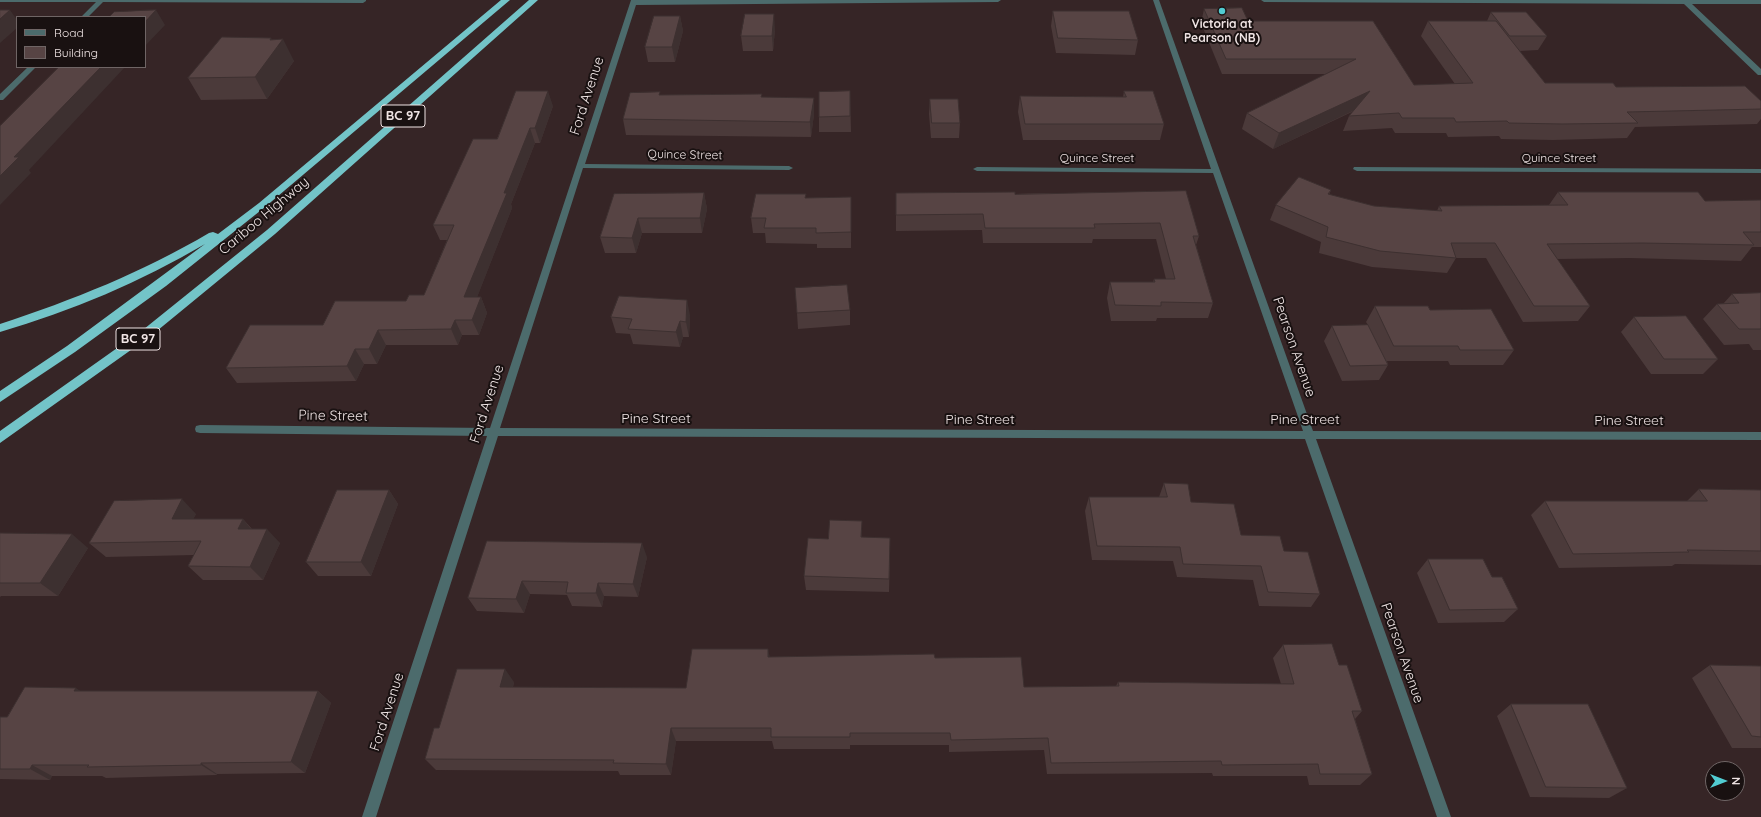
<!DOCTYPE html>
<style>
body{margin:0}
#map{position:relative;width:1761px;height:817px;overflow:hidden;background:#362526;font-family:Quicksand,sans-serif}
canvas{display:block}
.legend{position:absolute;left:16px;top:16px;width:130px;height:52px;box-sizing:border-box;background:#191111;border:1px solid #6f6565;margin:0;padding:5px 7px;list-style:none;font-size:12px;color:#efe4e4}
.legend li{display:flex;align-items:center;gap:8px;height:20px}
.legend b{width:20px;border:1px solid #6f6565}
.north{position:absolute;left:1705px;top:761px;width:40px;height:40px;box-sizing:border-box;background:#191111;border:1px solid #6f6565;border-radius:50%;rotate:90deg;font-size:11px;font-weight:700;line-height:16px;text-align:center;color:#efe4e4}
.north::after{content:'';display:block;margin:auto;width:14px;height:18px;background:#51ccd2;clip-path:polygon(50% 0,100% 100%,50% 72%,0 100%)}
</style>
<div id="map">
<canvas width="1761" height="817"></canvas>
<ul class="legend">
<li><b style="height:5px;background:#4c6b6c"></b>Road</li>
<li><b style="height:11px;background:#574444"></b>Building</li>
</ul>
<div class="north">N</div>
</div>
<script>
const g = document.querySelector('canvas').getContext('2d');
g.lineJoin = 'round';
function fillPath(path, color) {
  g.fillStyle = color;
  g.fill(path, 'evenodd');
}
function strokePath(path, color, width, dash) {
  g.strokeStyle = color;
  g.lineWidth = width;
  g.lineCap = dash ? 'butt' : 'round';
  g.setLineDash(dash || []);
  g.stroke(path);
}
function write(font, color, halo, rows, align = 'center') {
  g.font = font + ' Quicksand,sans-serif';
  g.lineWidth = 4;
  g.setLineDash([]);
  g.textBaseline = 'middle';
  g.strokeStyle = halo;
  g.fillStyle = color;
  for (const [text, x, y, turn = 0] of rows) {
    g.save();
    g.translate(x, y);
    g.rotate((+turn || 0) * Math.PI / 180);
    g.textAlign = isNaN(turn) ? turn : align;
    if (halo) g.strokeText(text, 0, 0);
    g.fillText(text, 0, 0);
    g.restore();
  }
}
fillPath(new Path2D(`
 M 0,0 L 366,0 L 366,1 L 363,3 L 103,2 L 88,17 L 81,17 L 96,2 L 0,2 Z
 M 631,0 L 1001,0 L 998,2 L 636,5 L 585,164 L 789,166 L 793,168 L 789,170 L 583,168 L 500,428 L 1303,431 L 1213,173 L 977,171 L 973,169 L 977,167 L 1211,169 L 1153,0 L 1159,0 L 1313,431 L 1761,432 L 1761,440 L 1316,439 L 1451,817 L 1437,817 L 1305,439 L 498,436 L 376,817 L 362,817 L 487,436 L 200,433 L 196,432 L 195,429 L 196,426 L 200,425 L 490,428 Z
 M 1261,0 L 1761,0 L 1761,4 L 1692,4 L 1761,69 L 1761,75 L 1758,75 L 1684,4 L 1264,2 Z
 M 28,67 L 36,67 L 3,100 L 0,100 L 0,94 Z
 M 1354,167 L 1761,169 L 1761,173 L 1357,171 L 1353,169 Z`), '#4c6b6c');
fillPath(new Path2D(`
 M 501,0 L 510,0 L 265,207 L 166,286 L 75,352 L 0,402 L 0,391 L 67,346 L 205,244 C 141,282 71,311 0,332 L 0,324 C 73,300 143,272 209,233 L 213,232 L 218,234 L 259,203 Z
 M 529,0 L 538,0 L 275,234 L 152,335 L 0,443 L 0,431 L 144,329 L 267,230 Z`), '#73c4c8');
fillPath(new Path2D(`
 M 1204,9 L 1248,21 L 1373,21 L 1414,85 L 1455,84 L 1421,36 L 1428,21 L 1487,21 L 1491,12 L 1547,36 L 1538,50 L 1519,51 L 1545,83 L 1616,87 L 1761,101 L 1761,119 L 1757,124 L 1635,127 L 1627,138 L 1553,140 L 1501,139 L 1499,136 L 1448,137 L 1446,133 L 1395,133 L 1392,128 L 1343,131 L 1349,116 L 1354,111 L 1273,149 L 1242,129 L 1247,113 L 1326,74 L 1222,74 L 1201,23 Z
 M 1053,11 L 1138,40 L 1135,55 L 1056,53 L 1051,26 Z
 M 680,16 L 683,31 L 675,62 L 648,62 L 645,47 Z
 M 775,29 L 773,51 L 743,51 L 741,36 Z
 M 272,40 L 294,61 L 267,99 L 201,100 L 188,78 Z
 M 850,91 L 851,132 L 819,132 L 819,117 Z
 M 1124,91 L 1164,124 L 1160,140 L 1023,140 L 1018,112 L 1020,96 L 1123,97 Z
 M 661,95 L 762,97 L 814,114 L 811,137 L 626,135 L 623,119 Z
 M 930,99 L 960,123 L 959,138 L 931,138 L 929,114 Z
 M 553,106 L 540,143 L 535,143 L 511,204 L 512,208 L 477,297 L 481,297 L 487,313 L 479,335 L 462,335 L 458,345 L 386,345 L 377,364 L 364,364 L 356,381 L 237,383 L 226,368 L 323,325 L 406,301 L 424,295 L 447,240 L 440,240 L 433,225 L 497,139 Z
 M 1331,190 L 1329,195 L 1374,206 L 1437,211 L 1439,206 L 1549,205 L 1558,192 L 1705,201 L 1761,200 L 1761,247 L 1752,247 L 1741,261 L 1630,258 L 1557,259 L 1590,306 L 1578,321 L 1523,322 L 1486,258 L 1456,258 L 1447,273 L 1372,267 L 1319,253 L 1321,242 L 1270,220 L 1276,205 Z
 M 1186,191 L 1199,236 L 1196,245 L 1213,303 L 1208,318 L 1157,318 L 1156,321 L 1111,321 L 1107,298 L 1110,282 L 1153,282 L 1154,279 L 1166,279 L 1156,239 L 1093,239 L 1092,243 L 983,243 L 982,230 L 896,231 L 896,193 L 1015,194 Z
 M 704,193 L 707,209 L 702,233 L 642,233 L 636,253 L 605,253 L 600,237 L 614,194 Z
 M 806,198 L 851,213 L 851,248 L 817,248 L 817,244 L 766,243 L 765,233 L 753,233 L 751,218 Z
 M 1761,293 L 1761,350 L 1753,350 L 1749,344 L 1724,345 L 1703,319 L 1717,304 L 1723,304 L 1732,294 Z
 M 1375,306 L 1430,310 L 1514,350 L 1503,365 L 1450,365 L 1448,361 L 1387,361 L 1388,365 L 1379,380 L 1342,381 L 1324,341 L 1332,326 L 1368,325 L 1366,322 Z
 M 850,310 L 850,325 L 798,329 L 797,313 Z
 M 690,315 L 689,337 L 683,337 L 680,347 L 633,344 L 630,334 L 616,333 L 611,317 Z
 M 1634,317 L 1718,359 L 1703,374 L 1651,374 L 1621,332 Z
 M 1164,483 L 1191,502 L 1241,535 L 1284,551 L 1320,594 L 1311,607 L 1259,606 L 1253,580 L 1177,577 L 1173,561 L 1092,560 L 1085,511 L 1089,497 L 1159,497 Z
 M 1699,489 L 1761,490 L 1761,565 L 1675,564 L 1672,566 L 1559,568 L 1531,515 L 1545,501 L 1687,501 Z
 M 389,490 L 398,504 L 371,576 L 318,576 L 306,562 Z
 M 196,514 L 193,519 L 243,519 L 252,529 L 280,543 L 263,580 L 203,580 L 188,566 L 194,555 L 106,557 L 89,543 Z
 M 0,533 L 88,548 L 58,596 L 1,596 L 0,597 Z
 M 862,537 L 890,552 L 889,592 L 806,590 L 804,576 L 828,539 Z
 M 487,541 L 647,557 L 638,597 L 604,596 L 602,607 L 572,606 L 567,595 L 530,594 L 524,613 L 477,611 L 468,598 Z
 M 1428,559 L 1492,577 L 1518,609 L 1504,622 L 1438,623 L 1417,573 Z
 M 1283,645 L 1339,665 L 1362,711 L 1355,719 L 1372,774 L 1360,785 L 1309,785 L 1307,776 L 1213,776 L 1212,773 L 1047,774 L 1044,750 L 949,752 L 949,745 L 850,745 L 850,749 L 774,749 L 772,741 L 676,741 L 671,775 L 620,775 L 618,771 L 436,770 L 425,759 L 439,728 L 514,682 L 513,687 L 686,688 L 770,657 L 935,658 L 1024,687 L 1116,686 L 1118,682 L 1281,684 L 1273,658 Z
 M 1710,665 L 1761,666 L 1761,748 L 1732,748 L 1692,678 Z
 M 82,691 L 318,691 L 331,703 L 305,773 L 217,774 L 217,775 L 106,778 L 102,776 L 52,776 L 50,780 L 0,779 L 0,717 L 7,717 Z
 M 1511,704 L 1627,788 L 1609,798 L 1530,797 L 1497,716 Z`), '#4b3a3a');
fillPath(new Path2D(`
 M 10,10 L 17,20 L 17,28 L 0,43 L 0,19 Z
 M 156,10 L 165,25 L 145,46 L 145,22 Z
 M 774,14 L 775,29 L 773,51 L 772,36 Z
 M 680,16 L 683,31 L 675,62 L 672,47 Z
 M 271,38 L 277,48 L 283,39 L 294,61 L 267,99 L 255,77 L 270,40 Z
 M 101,67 L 125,67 L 29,170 L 31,173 L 0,205 L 0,176 L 14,157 Z
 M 548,91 L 553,106 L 540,143 L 535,128 Z
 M 1370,91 L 1363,106 L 1273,149 L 1279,133 Z
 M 814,98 L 814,114 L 811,137 L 810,122 Z
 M 530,128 L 535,143 L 511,204 L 512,208 L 471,313 L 464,297 L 504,193 Z
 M 704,193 L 707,209 L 702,233 L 700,218 Z
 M 638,218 L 642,233 L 636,253 L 632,238 Z
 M 481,297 L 487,313 L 479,335 L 472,320 Z
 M 687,300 L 690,315 L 689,337 L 686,322 Z
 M 455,320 L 462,335 L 458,345 L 451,329 Z
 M 680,321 L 683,337 L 680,347 L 676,332 Z
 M 378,330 L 386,345 L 377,364 L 369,349 Z
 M 355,349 L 364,364 L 356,381 L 347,366 Z
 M 389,490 L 398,504 L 371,576 L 361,562 Z
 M 182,499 L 196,514 L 186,534 L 172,519 Z
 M 243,519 L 255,534 L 238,529 Z
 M 862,521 L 862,551 L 861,537 Z
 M 267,529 L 280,543 L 263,580 L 250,567 Z
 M 72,534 L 88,548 L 58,596 L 40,583 Z
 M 642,543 L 647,557 L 638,597 L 633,584 Z
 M 522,581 L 530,594 L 524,613 L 516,599 Z
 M 598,583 L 604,596 L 602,607 L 596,593 Z
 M 768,649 L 771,662 L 768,657 Z
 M 505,669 L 514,682 L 509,700 L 500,687 Z
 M 76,688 L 94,700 L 74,691 Z
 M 318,691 L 331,703 L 305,773 L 291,762 Z
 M 671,728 L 676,741 L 671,775 L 666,764 Z
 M 201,763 L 217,774 L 217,775 L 201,765 Z
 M 32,765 L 52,776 L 50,780 L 30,769 Z`), '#3d3030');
const building = new Path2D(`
 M 1242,8 L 1248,21 L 1373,21 L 1414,85 L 1473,83 L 1428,21 L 1496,21 L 1545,83 L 1613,83 L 1616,87 L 1745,86 L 1761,101 L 1761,109 L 1627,112 L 1638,123 L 1562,124 L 1509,123 L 1507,121 L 1456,122 L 1454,118 L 1402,118 L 1399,113 L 1349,116 L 1370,91 L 1279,133 L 1247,113 L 1356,59 L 1226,59 L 1204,9 Z
 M 0,10 L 10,10 L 0,19 Z
 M 156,10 L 145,22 L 145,17 L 109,17 L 114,12 Z
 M 1053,11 L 1129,11 L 1138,40 L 1058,38 Z
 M 1491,12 L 1526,12 L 1547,36 L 1510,36 Z
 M 745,14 L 774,14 L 772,36 L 741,36 Z
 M 654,16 L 680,16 L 672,47 L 645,47 Z
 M 222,37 L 271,38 L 270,40 L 283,39 L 255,77 L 188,78 Z
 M 59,67 L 101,67 L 14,157 L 19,157 L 0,176 L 0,126 Z
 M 516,91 L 548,91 L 535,128 L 530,128 L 504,193 L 507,193 L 464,297 L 481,297 L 472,320 L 455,320 L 451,329 L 378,330 L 369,349 L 355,349 L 347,366 L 226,368 L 250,325 L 323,325 L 335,301 L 406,301 L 409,295 L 424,295 L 454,225 L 433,225 L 473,139 L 497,139 Z
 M 850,91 L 850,116 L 819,117 L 819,92 Z
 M 1124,91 L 1153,91 L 1164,124 L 1025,124 L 1020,96 L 1126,97 Z
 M 660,92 L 659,95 L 762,94 L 761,97 L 814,98 L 810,122 L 623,119 L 630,93 Z
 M 930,99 L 958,99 L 960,123 L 932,123 Z
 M 1299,177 L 1331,190 L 1328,194 L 1374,206 L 1442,211 L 1439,206 L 1568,205 L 1558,192 L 1698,192 L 1705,201 L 1761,200 L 1761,232 L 1743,232 L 1754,245 L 1642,243 L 1547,244 L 1590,306 L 1534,306 L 1495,243 L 1451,243 L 1456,258 L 1380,251 L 1326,237 L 1328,227 L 1276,205 Z
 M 1186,191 L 1199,236 L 1193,236 L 1213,303 L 1161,302 L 1161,306 L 1115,305 L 1110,282 L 1155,282 L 1154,279 L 1175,279 L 1160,223 L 1094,224 L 1095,228 L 985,228 L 983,214 L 896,215 L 896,193 L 1015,192 L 1015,194 Z
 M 704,193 L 700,218 L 638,218 L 632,238 L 600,237 L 614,194 Z
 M 756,194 L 806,194 L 805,198 L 851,197 L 851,232 L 816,233 L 816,228 L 764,228 L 766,218 L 751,218 Z
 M 847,285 L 850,310 L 797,313 L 795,288 Z
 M 1761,293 L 1761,329 L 1739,329 L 1717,304 L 1739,303 L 1732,294 Z
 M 619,296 L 687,300 L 686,322 L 680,321 L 676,332 L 628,329 L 632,319 L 611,317 Z
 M 1375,306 L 1428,306 L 1430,310 L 1491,309 L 1514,350 L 1460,350 L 1458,346 L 1394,346 Z
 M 1686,316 L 1718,359 L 1664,359 L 1634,317 Z
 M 1368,325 L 1388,365 L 1350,366 L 1332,326 Z
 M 1164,483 L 1188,484 L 1191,502 L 1234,504 L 1241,535 L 1280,536 L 1284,551 L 1308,552 L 1320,594 L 1268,592 L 1261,566 L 1183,564 L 1180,547 L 1097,546 L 1089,497 L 1167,497 Z
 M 1699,489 L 1761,490 L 1761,551 L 1687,550 L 1689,552 L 1573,554 L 1545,501 L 1707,501 Z
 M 337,490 L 389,490 L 361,562 L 306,562 Z
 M 182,499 L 172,519 L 243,519 L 238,529 L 267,529 L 250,567 L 188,566 L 201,541 L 89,543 L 114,501 Z
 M 830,520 L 862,521 L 861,537 L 890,538 L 889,579 L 804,576 L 808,538 L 828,539 Z
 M 0,533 L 72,534 L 40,583 L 0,583 Z
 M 487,541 L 642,543 L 633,584 L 598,583 L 596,593 L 566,593 L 568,582 L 522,581 L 516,599 L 468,598 Z
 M 1428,559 L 1483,559 L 1492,577 L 1502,577 L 1518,609 L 1450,610 Z
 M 1332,644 L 1339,665 L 1347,665 L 1362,711 L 1352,711 L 1372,774 L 1320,774 L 1318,764 L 1222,765 L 1221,761 L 1051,763 L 1048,738 L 951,740 L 950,733 L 850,733 L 850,737 L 771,737 L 771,728 L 671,728 L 666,764 L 613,763 L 614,760 L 425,759 L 434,728 L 439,728 L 457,669 L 505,669 L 500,687 L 686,688 L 692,649 L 768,649 L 768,657 L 934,654 L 935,658 L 1021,657 L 1024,687 L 1119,686 L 1118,682 L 1294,684 L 1283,645 Z
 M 1710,665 L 1761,666 L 1761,737 L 1752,736 Z
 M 25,687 L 76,688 L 74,691 L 318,691 L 291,762 L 201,763 L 201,765 L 87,767 L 89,765 L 32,765 L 30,769 L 0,769 L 0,717 L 7,717 Z
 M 1511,704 L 1588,704 L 1627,788 L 1546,787 Z`);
fillPath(building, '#574444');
strokePath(building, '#3d3030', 1);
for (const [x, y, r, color] of [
 [1222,11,4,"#51ccd2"]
]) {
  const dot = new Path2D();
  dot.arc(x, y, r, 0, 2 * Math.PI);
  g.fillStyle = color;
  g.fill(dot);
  strokePath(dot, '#191111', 1.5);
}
write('bold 12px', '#efe4e4', '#191111', [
 ["Victoria at",1222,24],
 ["Pearson (NB)",1222,38]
]);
write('12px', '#efe4e4', '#191111', [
 ["Quince Street",685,155,1],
 ["Quince Street",1097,158],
 ["Quince Street",1559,158]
]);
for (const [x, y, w] of [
 [403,116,44],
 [138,339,44]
]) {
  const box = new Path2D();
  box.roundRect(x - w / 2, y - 11, w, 22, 3);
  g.fillStyle = '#191111';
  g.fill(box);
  strokePath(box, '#efe4e4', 1);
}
write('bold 13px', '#efe4e4', null, [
 ["BC 97",403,116],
 ["BC 97",138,339]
]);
write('14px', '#efe4e4', '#191111', [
 ["Ford Avenue",587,96,-72],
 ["Cariboo Highway",264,216,-40],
 ["Pearson Avenue",1294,347,71],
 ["Ford Avenue",487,404,-72],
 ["Pine Street",333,416,1],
 ["Pine Street",656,419],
 ["Pine Street",980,420],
 ["Pine Street",1305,420],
 ["Pine Street",1629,421],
 ["Pearson Avenue",1402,653,71],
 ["Ford Avenue",387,712,-72]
]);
</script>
